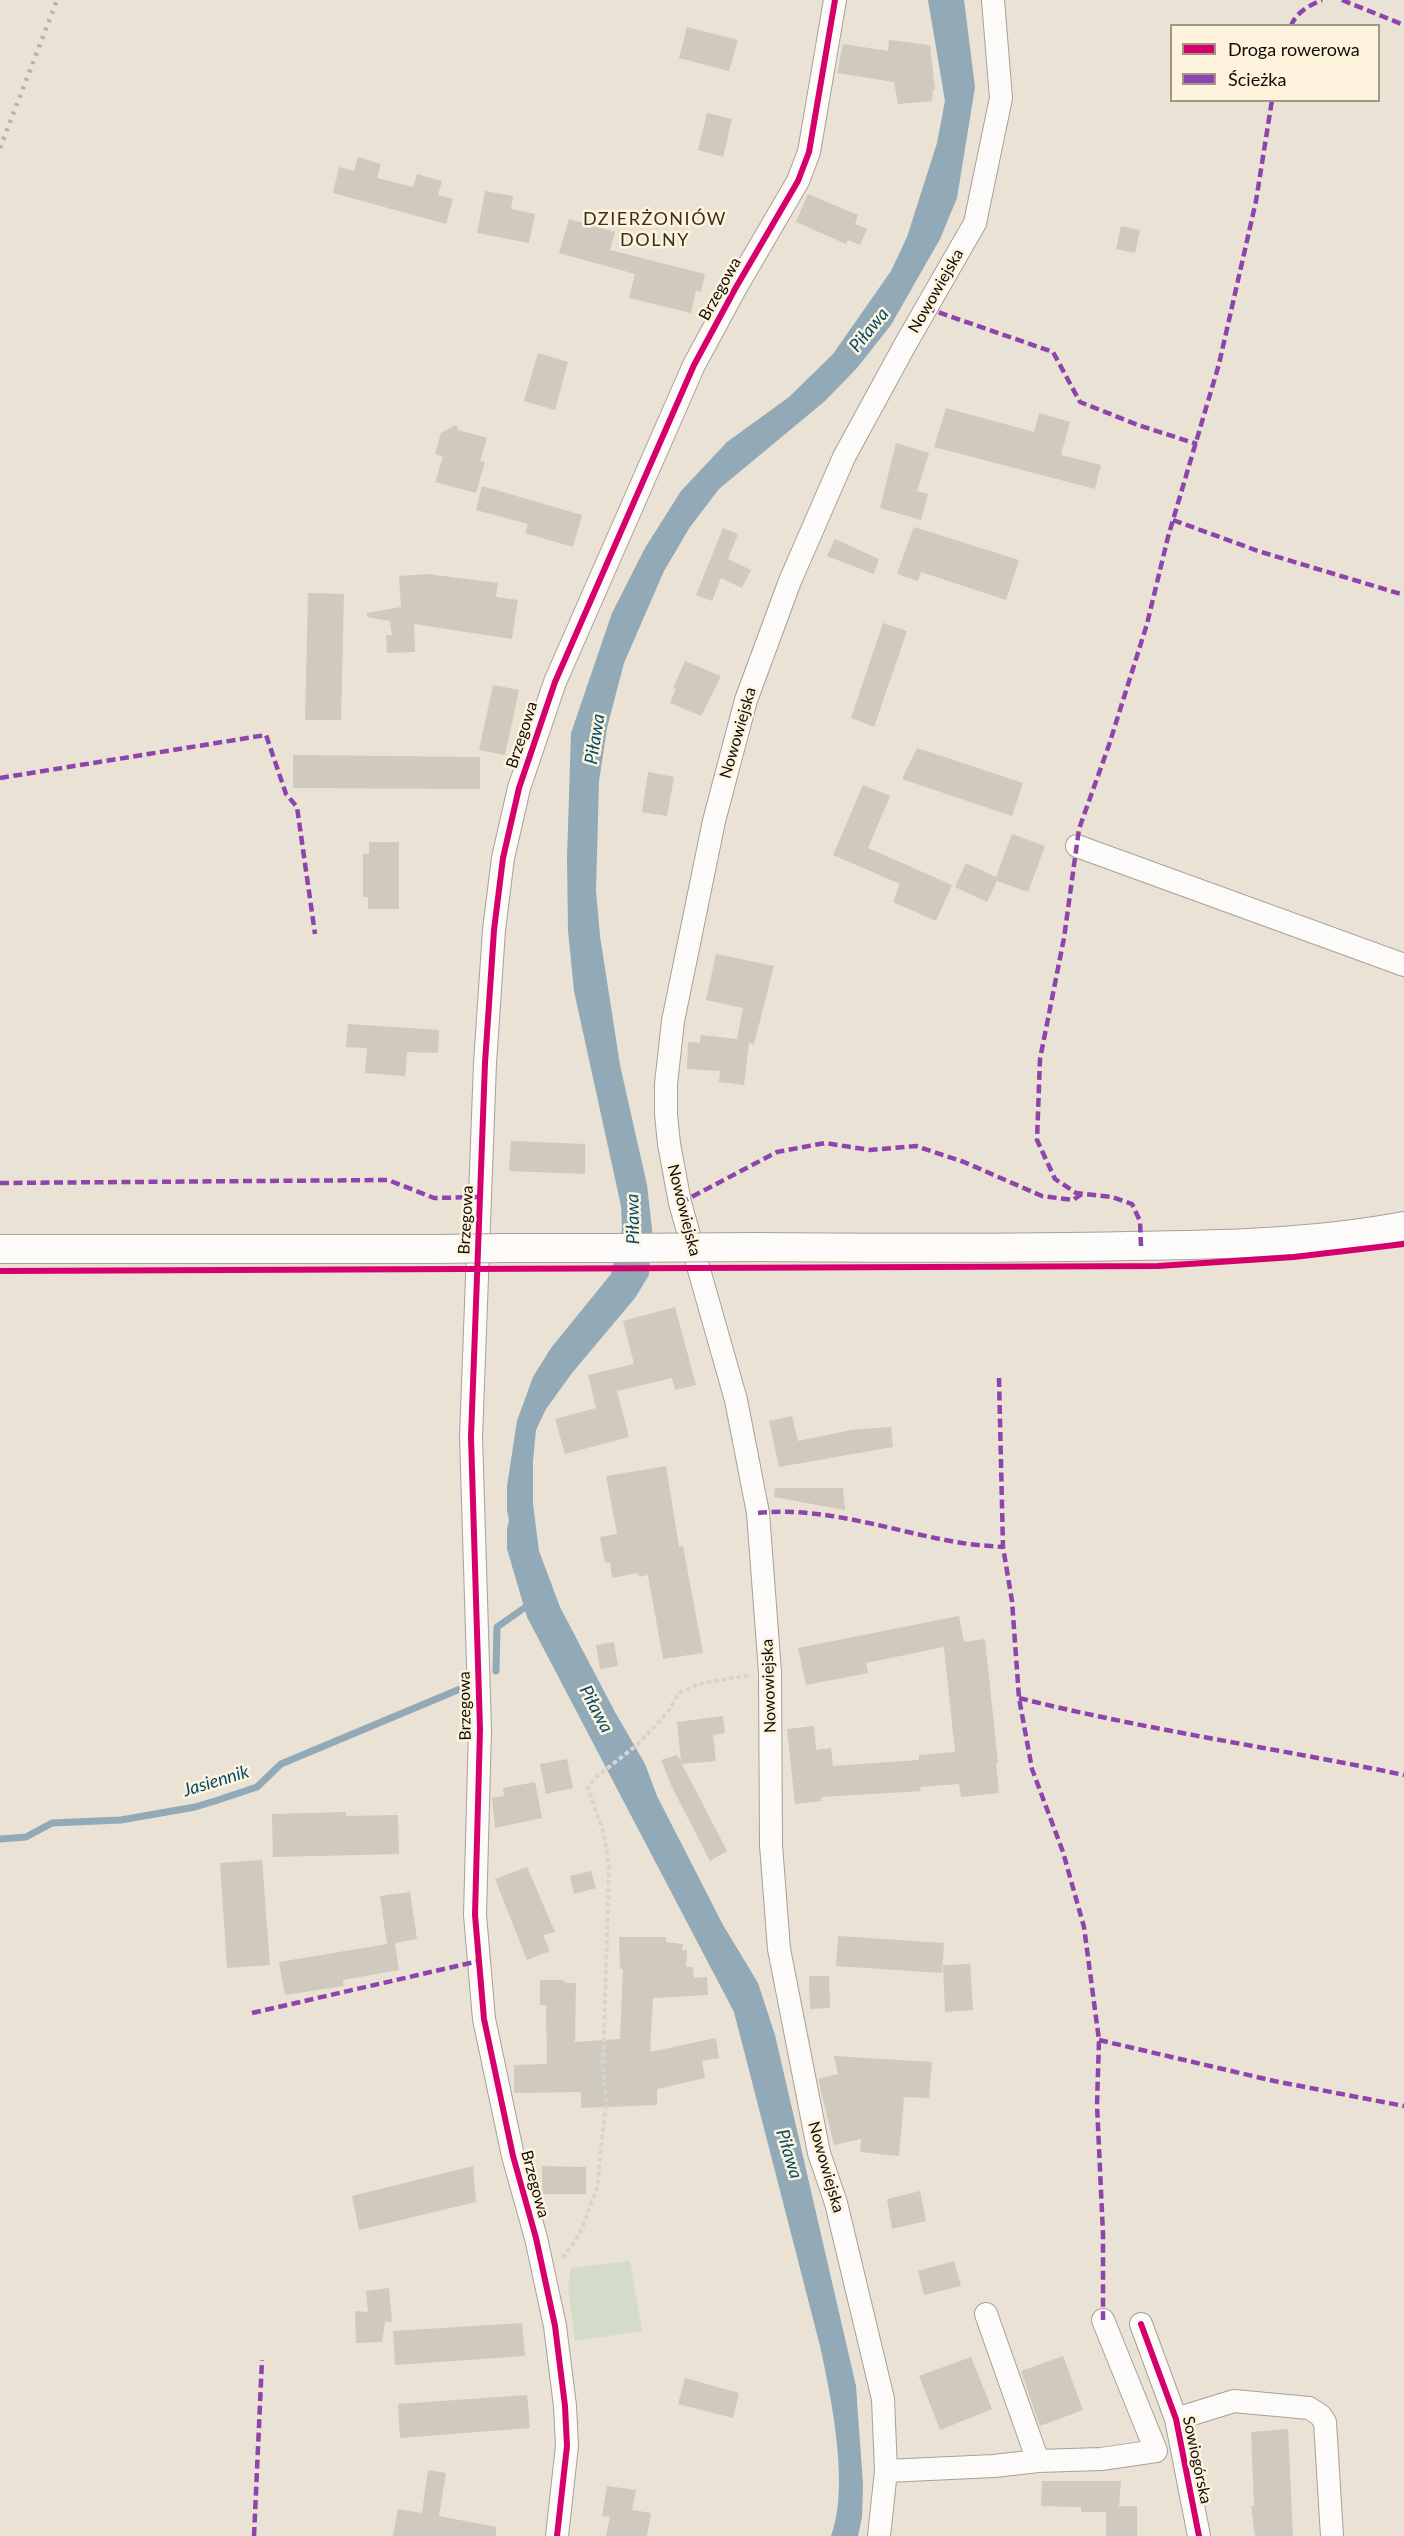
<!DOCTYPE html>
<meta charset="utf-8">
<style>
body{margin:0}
#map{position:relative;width:1404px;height:2536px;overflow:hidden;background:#eae2d4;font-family:Lato,sans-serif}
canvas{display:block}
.legend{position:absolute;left:1170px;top:24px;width:210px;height:78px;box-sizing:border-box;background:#fef4de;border:2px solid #9f9787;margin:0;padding:8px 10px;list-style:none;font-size:18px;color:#100b04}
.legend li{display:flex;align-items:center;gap:12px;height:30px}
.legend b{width:30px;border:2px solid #9f9787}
</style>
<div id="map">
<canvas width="1404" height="2536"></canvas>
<ul class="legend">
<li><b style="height:8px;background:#d6006c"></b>Droga rowerowa</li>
<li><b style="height:8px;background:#8e44ad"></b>Ścieżka</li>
</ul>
</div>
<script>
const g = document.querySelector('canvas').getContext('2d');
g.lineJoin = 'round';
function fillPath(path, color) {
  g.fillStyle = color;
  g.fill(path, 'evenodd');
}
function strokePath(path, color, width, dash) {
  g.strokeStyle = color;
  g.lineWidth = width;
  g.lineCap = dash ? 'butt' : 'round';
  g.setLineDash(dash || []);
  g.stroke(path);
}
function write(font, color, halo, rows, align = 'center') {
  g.font = font + ' Lato,sans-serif';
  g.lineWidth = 5;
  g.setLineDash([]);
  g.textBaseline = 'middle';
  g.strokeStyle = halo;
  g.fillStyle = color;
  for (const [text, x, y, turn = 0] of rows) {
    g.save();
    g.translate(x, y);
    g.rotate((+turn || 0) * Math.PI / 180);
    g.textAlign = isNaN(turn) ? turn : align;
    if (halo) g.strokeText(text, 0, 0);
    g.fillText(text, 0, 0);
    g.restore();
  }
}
fillPath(new Path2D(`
 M 630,2261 L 642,2331 L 575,2341 L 568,2288 L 571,2268 Z`), '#d4dbc9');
fillPath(new Path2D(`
 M 928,0 L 964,0 L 975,87 L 957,198 L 940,239 L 891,325 L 857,368 L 825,401 L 719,489 L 690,527 L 664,571 L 624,663 L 607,728 L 599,781 L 596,891 L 600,936 L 620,1065 L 647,1185 L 652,1229 L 649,1275 L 635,1298 L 572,1373 L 546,1409 L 536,1430 L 533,1461 L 533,1504 L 539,1551 L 560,1607 L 615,1712 L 645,1764 L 657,1796 L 723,1925 L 758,1983 L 775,2035 L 856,2386 L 863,2485 L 862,2517 L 858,2536 L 831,2536 C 850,2487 831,2397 820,2346 L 734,2012 L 527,1617 L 507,1549 L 507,1529 L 509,1520 L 507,1510 L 507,1486 L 517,1421 L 533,1377 L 551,1348 L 611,1274 L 622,1229 L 621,1206 L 574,991 L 568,930 L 567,858 L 571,733 L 612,613 L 645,548 L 681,491 L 727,442 L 789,397 L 833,354 L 891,271 L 907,237 L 937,143 L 945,101 Z`), '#92a9b7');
strokePath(new Path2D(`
 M 496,1671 L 497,1627 L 530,1604
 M 0,1839 L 26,1837 L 52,1823 L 121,1820 L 195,1807 L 215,1801 L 257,1787 L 281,1764 L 460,1689`), '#92a9b7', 7);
fillPath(new Path2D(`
 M 687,27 L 738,40 L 729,71 L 679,58 Z
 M 889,40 L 930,45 L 935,90 L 933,90 L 932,101 L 898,104 L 894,82 L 837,73 L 843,44 L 888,51 Z
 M 707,113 L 732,119 L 723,157 L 698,150 Z
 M 358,157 L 381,164 L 377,178 L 413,187 L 417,174 L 442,181 L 438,195 L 453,199 L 446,224 L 333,193 L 339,167 L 354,171 Z
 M 485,191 L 513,196 L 511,209 L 535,214 L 529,243 L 477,233 Z
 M 808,194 L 858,215 L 855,224 L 867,229 L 860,245 L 848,240 L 846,244 L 796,222 Z
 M 569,219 L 615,232 L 610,250 L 705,274 L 701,292 L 696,291 L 691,313 L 629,298 L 635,274 L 559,253 Z
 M 1121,226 L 1140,230 L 1135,253 L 1116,249 Z
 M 538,353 L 568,362 L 555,410 L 524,401 Z
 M 946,408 L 1034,432 L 1039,413 L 1070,422 L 1061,455 L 1101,465 L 1095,489 L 934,447 Z
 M 456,425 L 458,430 L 487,438 L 480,461 L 485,462 L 476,493 L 435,482 L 443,457 L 435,454 L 441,433 Z
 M 896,443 L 929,453 L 917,491 L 928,494 L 921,520 L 880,508 Z
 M 482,486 L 582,515 L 573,547 L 525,533 L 528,524 L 476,510 Z
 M 914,527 L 1019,560 L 1006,600 L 921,572 L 918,581 L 897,574 Z
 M 723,528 L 738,534 L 728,559 L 751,570 L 742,588 L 721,578 L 712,601 L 696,595 Z
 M 835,539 L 879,559 L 874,574 L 827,556 Z
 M 427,574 L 498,583 L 496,597 L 518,600 L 512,639 L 414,624 L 415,652 L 387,653 L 386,635 L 392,635 L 390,621 L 367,617 L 367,613 L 401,607 L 399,576 Z
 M 308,593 L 344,594 L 341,720 L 305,720 Z
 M 883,623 L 907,631 L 874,727 L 851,718 Z
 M 685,661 L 721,676 L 701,716 L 670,703 L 676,689 L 673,688 Z
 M 493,685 L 519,690 L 505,755 L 479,750 Z
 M 917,748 L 1023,783 L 1012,816 L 902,779 Z
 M 293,755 L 480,757 L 480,789 L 293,788 Z
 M 648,772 L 674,777 L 667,816 L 642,812 Z
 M 863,785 L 890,796 L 868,848 L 952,885 L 936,921 L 893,902 L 900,884 L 833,855 Z
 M 1012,834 L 1045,846 L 1028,892 L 997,881 L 987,902 L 955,887 L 966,863 L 996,877 Z
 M 369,842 L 399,842 L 399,909 L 368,909 L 368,897 L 363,897 L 363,854 L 369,854 Z
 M 716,954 L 774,966 L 754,1044 L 749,1043 L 744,1085 L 719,1082 L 720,1071 L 687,1069 L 688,1042 L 700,1043 L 701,1035 L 737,1039 L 743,1008 L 706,1000 Z
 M 348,1024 L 439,1030 L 438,1053 L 407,1052 L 405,1076 L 365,1073 L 367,1048 L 346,1047 Z
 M 511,1141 L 585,1144 L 585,1174 L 509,1171 Z
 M 675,1307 L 696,1385 L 675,1390 L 672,1378 L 617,1391 L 629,1437 L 565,1454 L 555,1419 L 596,1408 L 588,1375 L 634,1364 L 623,1321 Z
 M 792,1416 L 798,1441 L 851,1430 L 891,1427 L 893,1447 L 779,1467 L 769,1421 Z
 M 666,1466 L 679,1547 L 683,1546 L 703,1653 L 663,1659 L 648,1575 L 639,1577 L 638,1573 L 612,1578 L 610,1562 L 605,1563 L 600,1537 L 617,1534 L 606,1476 Z
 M 775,1488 L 843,1488 L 845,1510 L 774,1497 Z
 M 959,1616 L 964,1642 L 985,1639 L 998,1763 L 996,1763 L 999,1793 L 961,1797 L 959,1784 L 920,1787 L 921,1791 L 821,1797 L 822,1801 L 795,1804 L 787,1729 L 814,1726 L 816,1750 L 831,1748 L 833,1766 L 919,1760 L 919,1755 L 955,1752 L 944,1647 L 866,1663 L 868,1673 L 806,1685 L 798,1648 Z
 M 614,1642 L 618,1666 L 600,1669 L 596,1645 Z
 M 723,1716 L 725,1733 L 713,1735 L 716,1761 L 682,1764 L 727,1851 L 710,1861 L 672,1787 L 661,1760 L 677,1755 L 681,1761 L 677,1722 Z
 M 567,1759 L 573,1788 L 546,1794 L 540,1764 Z
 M 535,1782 L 542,1818 L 495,1828 L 492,1798 L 504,1796 L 503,1788 Z
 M 346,1812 L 346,1816 L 398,1815 L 399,1854 L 273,1857 L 272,1814 Z
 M 262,1860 L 270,1965 L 227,1968 L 220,1863 Z
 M 527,1867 L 555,1932 L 543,1935 L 550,1951 L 527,1960 L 495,1879 Z
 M 591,1871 L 596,1888 L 574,1894 L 570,1876 Z
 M 410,1892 L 417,1939 L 395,1943 L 399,1970 L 343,1980 L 344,1986 L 285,1995 L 279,1962 L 387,1944 L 380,1896 Z
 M 838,1936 L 944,1943 L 942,1973 L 836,1966 Z
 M 619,1937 L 666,1937 L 666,1942 L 683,1944 L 682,1950 L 687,1950 L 686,1967 L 693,1967 L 694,1978 L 707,1977 L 708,1995 L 653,1998 L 650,2052 L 716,2038 L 719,2058 L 702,2061 L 705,2078 L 657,2089 L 657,2105 L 581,2108 L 581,2092 L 514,2093 L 514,2065 L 547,2064 L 546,2005 L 540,2005 L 540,1980 L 563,1980 L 566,1983 L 576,1983 L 575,2042 L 620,2039 L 623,1969 L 620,1969 Z
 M 970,1964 L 973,2010 L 945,2012 L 943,1965 Z
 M 809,1976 L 829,1976 L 830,2008 L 810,2009 Z
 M 834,2056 L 932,2062 L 929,2098 L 904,2097 L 899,2156 L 860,2152 L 861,2139 L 834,2145 L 818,2079 L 838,2074 Z
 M 473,2166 L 476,2202 L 359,2230 L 352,2196 Z
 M 542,2166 L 586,2167 L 586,2194 L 542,2194 Z
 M 920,2191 L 926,2221 L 892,2229 L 887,2199 Z
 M 954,2261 L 961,2286 L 924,2295 L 918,2271 Z
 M 389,2288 L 392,2322 L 385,2322 L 382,2342 L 356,2343 L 355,2311 L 368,2312 L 366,2291 Z
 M 522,2323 L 525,2356 L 395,2365 L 393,2331 Z
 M 1063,2356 L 1083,2410 L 1040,2426 L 1021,2371 Z
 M 971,2357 L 992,2409 L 940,2430 L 919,2376 Z
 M 685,2378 L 739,2393 L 733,2418 L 678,2404 Z
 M 527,2395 L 530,2428 L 400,2438 L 398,2404 Z
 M 1288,2429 L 1293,2536 L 1255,2536 L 1251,2506 L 1254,2506 L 1251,2432 Z
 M 428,2470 L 446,2473 L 439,2516 L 496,2527 L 496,2536 L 393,2536 L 398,2509 L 422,2513 Z
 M 1042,2481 L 1121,2481 L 1119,2506 L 1137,2506 L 1137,2536 L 1106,2536 L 1106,2512 L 1081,2512 L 1081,2507 L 1041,2506 Z
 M 607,2486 L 636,2490 L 632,2510 L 651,2513 L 647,2536 L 606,2536 L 610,2517 L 602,2516 Z`), '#cfc9be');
const minor = new Path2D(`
 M 1077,846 L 1404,965
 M 986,2314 L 1038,2461
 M 1141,2324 L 1176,2419 L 1199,2536
 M 1176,2419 L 1234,2401 L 1309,2408 L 1320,2415 L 1325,2422 L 1332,2536
 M 886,2471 L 994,2466 L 1038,2461 L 1101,2459 L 1156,2451 L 1103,2320
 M 557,2536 L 567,2446 L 565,2406 L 555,2326 L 536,2238 L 513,2156 L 484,2019 L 475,1915 L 480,1729 L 471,1437 L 485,1063 L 494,930 L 503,858 L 519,788 L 555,682 L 694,365 L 735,289 L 798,181 L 809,152 L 835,0
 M 879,2536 L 886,2471 L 883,2399 L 836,2203 L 819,2153 L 779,1949 L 771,1845 L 770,1672 L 758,1513 L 736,1400 L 680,1203 L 669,1144 L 666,1114 L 666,1084 L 673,1021 L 714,821 L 746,700 L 790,581 L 844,457 L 905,345 L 975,223 L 1001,98 L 993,0`);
const major = new Path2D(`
 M 758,1247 C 881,1248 1004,1249 1127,1246 C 1219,1245 1313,1243 1404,1226
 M 505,1248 L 609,1248
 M 0,1249 L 435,1249`);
strokePath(minor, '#a7a196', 24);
strokePath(major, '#a7a196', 30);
strokePath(new Path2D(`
 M 563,2258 L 579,2235 L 597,2189 L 606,2101 L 603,2067 L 609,1868 L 604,1834 L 588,1788 L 595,1778 L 637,1745 L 668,1712 L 679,1693 L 699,1684 L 750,1675`), '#d6d4d1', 4, [4.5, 3]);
strokePath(minor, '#fcfbf9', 22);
strokePath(major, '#fcfbf9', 28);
strokePath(new Path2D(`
 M 0,148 L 57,0`), '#b5b3af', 4.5, [3, 6]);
const majorBridge = new Path2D(`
 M 609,1248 L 758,1247
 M 435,1249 L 505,1248`);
strokePath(majorBridge, '#a7a196', 30, []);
strokePath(majorBridge, '#fcfbf9', 28);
strokePath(new Path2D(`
 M 1342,0 L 1404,25
 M 1291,26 C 1296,12 1310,5 1322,0
 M 926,308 L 1053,352 L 1080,402 L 1138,425 L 1197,444
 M 1173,520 L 1258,551 L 1404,595
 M 0,778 L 266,735 L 286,794 L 297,807 L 315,934
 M 0,1183 L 388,1180 L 434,1198 L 481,1197
 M 680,1203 L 777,1152 L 825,1143 L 870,1150 L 916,1146 L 964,1162 L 1042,1196 L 1073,1200 L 1082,1194
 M 1141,1246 L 1140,1221 L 1132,1204 L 1112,1197 L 1076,1193 L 1055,1179 L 1037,1140 L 1040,1059 L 1064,938 L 1079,829 L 1109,745 L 1147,624 L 1168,537 L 1219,364 L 1256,201 L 1272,100
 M 999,1378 L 1003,1547 L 1012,1601 L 1019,1698 L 1032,1769 L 1063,1852 L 1084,1927 L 1099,2040 L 1097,2105 L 1103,2234 L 1103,2320
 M 758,1513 C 827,1506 894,1532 962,1543 C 975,1545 989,1546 1003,1547
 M 1019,1698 C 1146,1730 1276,1748 1404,1775
 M 252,2013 L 479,1961
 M 1099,2040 L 1274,2081 L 1404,2106
 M 254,2536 L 262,2360`), '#8e44ad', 4.5, [9, 4.5]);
strokePath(new Path2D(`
 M 0,1271 L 1158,1266 L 1294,1257 L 1404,1244
 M 1141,2324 L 1176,2419 L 1199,2536
 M 557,2536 L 567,2446 L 565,2406 L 555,2326 L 536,2238 L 513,2156 L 484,2019 L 475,1915 L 480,1729 L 471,1437 L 485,1063 L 494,930 L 503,858 L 519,788 L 555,682 L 694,365 L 735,289 L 798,181 L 809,152 L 835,0`), '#d6006c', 6);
write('16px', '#100b04', '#fef4de', [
 ["Brzegowa",720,289,-61],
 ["Nowowiejska",936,291,-60],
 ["Nowowiejska",738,733,-74],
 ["Brzegowa",522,735,-72],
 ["Nowowiejska",684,1210,76],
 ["Brzegowa",466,1220,-87],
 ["Nowowiejska",769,1686,-92],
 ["Brzegowa",465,1706,-91],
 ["Nowowiejska",826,2167,74],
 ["Brzegowa",535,2184,75],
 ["Sowiogórska",1197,2460,78]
]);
g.letterSpacing = '1.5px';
write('18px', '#3a301a', '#fef4de', [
 ["DZIERŻONIÓW",655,219],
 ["DOLNY",655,240]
]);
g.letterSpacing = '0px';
write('italic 18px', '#044b6e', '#fef4de', [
 ["Piława",869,330,-51],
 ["Piława",595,739,-81],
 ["Piława",633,1219,-91],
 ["Piława",596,1709,62],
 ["Jasiennik",216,1781,-17],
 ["Piława",789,2154,73]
]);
</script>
